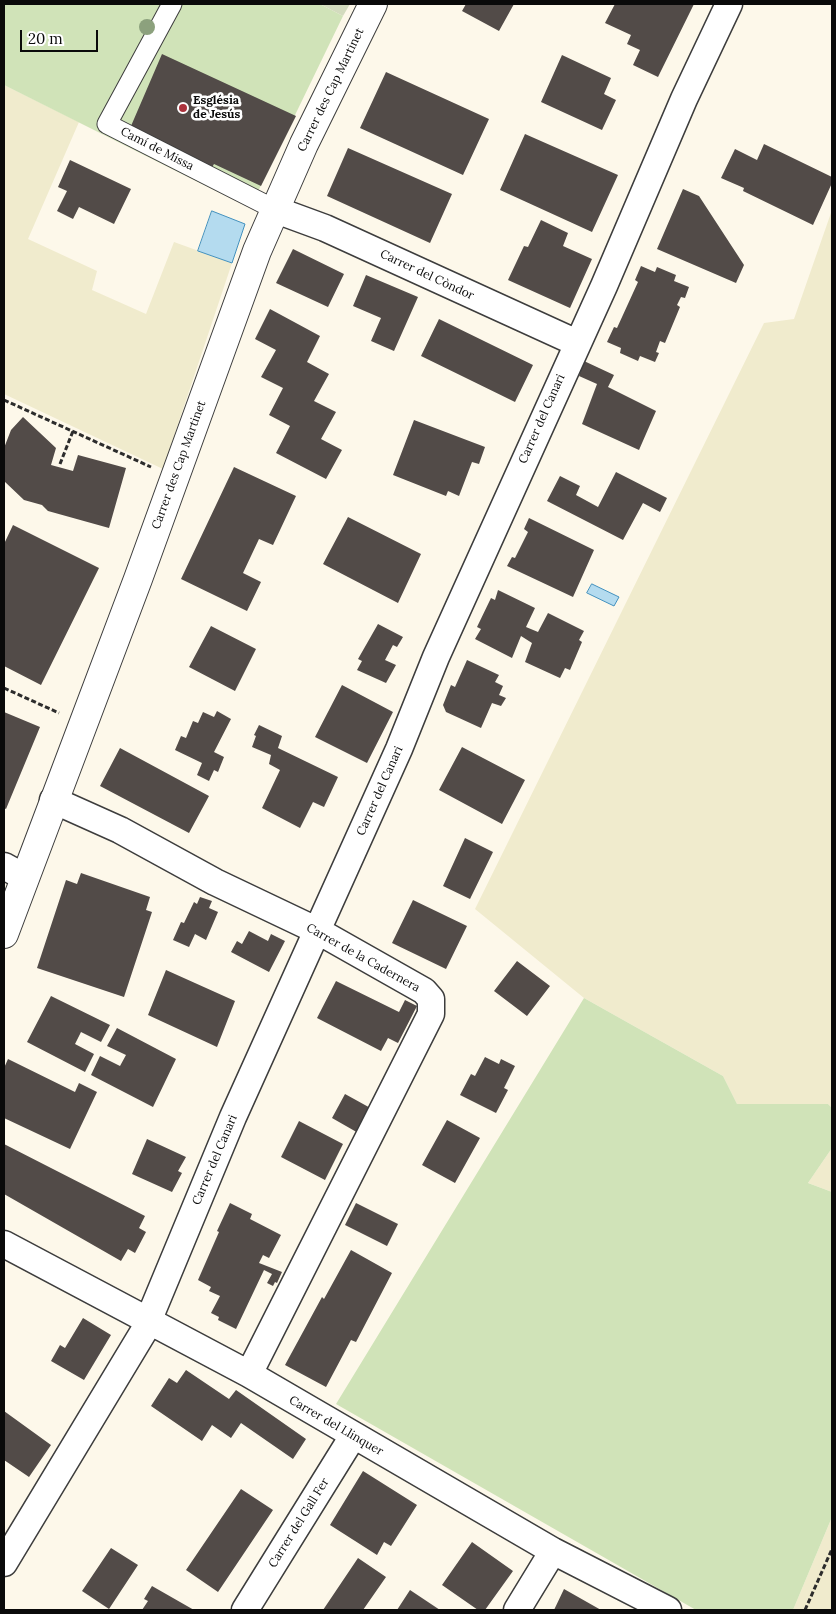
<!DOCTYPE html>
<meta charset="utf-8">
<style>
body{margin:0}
#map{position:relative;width:836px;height:1614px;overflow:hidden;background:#fdf8ea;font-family:Lora,serif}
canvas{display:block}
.frame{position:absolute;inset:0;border:5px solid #0a0a0a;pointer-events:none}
.scale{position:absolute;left:20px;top:30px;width:78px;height:22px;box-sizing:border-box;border:2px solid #0a0a0a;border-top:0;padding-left:6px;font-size:15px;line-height:18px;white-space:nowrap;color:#0a0a0a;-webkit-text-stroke:4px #fff;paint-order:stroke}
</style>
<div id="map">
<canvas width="836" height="1614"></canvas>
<div class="frame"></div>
<div class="scale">20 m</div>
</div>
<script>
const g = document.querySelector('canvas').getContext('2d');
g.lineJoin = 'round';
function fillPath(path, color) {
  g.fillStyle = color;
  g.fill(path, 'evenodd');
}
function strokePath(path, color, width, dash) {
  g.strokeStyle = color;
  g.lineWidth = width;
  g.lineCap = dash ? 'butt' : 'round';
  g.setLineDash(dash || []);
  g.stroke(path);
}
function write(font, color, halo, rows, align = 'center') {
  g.font = font + ' Lora,serif';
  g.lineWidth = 5;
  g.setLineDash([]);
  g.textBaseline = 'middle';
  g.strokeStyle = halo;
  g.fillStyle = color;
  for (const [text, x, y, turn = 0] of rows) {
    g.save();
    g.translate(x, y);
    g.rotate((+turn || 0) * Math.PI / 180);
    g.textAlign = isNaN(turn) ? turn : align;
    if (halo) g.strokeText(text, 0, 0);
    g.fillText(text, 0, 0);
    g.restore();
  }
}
fillPath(new Path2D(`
 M 4,85 L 79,122 L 28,239 L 97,271 L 92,290 L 146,314 L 174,242 L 232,263 L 163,469 L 4,394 Z
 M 832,210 L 832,1108 L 828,1104 L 737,1104 L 723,1076 L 584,998 L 475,909 L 764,323 L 794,319 Z
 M 832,1148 L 832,1192 L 808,1183 Z
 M 832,1517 L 832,1610 L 793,1610 Z`), '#f0ebcd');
fillPath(new Path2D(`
 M 4,4 L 320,4 L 343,16 L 250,208 L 4,85 Z
 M 584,998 L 723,1076 L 737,1104 L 828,1104 L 832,1108 L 832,1148 L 808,1183 L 832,1192 L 832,1517 L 793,1610 L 696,1610 L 336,1404 Z`), '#d0e3b8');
fillPath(new Path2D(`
 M 320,4 L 350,4 L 343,16 Z`), '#d3dbbe');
const water = new Path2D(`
 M 212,211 L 245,224 L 232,263 L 198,251 Z
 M 592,584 L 619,597 L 614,606 L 587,593 Z`);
fillPath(water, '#b4dbef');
strokePath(water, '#4391be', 1);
fillPath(new Path2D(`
 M 466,4 L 514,4 L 499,31 L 462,11 Z
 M 615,4 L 694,4 L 658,77 L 633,65 L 640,50 L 627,44 L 631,35 L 605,23 Z
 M 162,54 L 296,116 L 261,186 L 214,164 L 211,169 L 131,126 Z
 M 562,55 L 611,78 L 604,94 L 616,100 L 602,130 L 541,102 Z
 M 386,72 L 489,119 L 463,175 L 360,128 Z
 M 525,134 L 618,175 L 592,232 L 500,190 Z
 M 764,144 L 832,177 L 832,183 L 813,225 L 743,191 L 744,188 L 721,178 L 735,149 L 757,160 Z
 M 348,148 L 452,194 L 430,243 L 327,196 Z
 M 70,160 L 131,189 L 114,224 L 79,207 L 73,219 L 57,211 L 67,191 L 58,187 Z
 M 683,189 L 699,196 L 744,265 L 736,283 L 657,249 Z
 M 541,220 L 568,233 L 563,246 L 592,259 L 570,308 L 508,280 L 524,246 L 528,247 Z
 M 293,249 L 344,274 L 328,307 L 276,283 Z
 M 641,266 L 655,272 L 657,267 L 676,275 L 674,281 L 689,287 L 685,298 L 681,297 L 677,305 L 680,307 L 665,343 L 660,341 L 656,352 L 659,353 L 655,362 L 640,356 L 638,361 L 620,353 L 621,348 L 607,342 L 614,327 L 617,328 L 638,282 L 635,280 Z
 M 366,275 L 418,297 L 394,351 L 371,341 L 381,318 L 353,306 Z
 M 270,309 L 320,336 L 307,362 L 329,374 L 314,401 L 336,412 L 321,439 L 342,450 L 326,479 L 276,453 L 290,426 L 269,415 L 283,388 L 261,377 L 276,350 L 255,339 Z
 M 439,319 L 533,365 L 515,402 L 421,356 Z
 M 584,361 L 614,375 L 608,387 L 656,411 L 639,450 L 582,424 L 597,384 L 579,376 Z
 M 23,417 L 56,448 L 51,465 L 73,471 L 78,455 L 126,468 L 109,528 L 48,511 L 42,505 L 24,500 L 4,481 L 4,448 L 11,430 Z
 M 414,420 L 485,447 L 479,464 L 472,462 L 459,496 L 448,491 L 446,496 L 393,475 Z
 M 234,467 L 296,496 L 273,545 L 259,539 L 243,573 L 261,582 L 247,611 L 181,579 Z
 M 616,472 L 667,498 L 660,512 L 643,503 L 623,540 L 547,501 L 560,476 L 580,486 L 576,495 L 598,507 Z
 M 348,517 L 421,554 L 398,603 L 323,564 Z
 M 529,518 L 594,550 L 573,597 L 507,566 L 512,557 L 515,558 L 528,532 L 524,529 Z
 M 13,525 L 99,568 L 41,685 L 4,666 L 4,544 Z
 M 498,590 L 535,608 L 526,627 L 538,632 L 548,613 L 584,631 L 579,640 L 582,642 L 570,670 L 565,668 L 560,678 L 525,662 L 532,643 L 521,636 L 512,658 L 475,639 L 481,629 L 477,627 L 491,598 L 495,600 Z
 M 378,624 L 403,637 L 397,647 L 393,645 L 385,660 L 396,665 L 386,683 L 357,670 L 362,661 L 358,659 Z
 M 211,626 L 256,649 L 235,691 L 189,667 Z
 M 467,660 L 499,675 L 495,682 L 503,686 L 499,695 L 506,698 L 501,706 L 492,703 L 481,728 L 446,712 L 443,705 L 451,685 L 455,687 Z
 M 342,685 L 393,712 L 367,763 L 315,737 Z
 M 217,711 L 231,719 L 214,752 L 224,757 L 218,772 L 214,770 L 209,781 L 197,775 L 202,763 L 175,750 L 181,736 L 186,738 L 193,721 L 198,723 L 203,712 L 214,717 Z
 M 4,712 L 40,727 L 6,809 L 4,808 Z
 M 259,725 L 282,736 L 278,748 L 338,777 L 324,807 L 313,802 L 300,828 L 262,808 L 280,770 L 269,764 L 271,755 L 252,747 L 256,736 L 254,735 Z
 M 462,747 L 525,780 L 502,824 L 439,790 Z
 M 120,748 L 209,796 L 189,833 L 100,786 Z
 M 465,838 L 493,852 L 470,899 L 443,886 Z
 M 81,873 L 150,897 L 146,910 L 152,912 L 124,997 L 37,968 L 66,880 L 77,884 Z
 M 200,897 L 212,901 L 209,908 L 218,912 L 206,940 L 195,934 L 189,947 L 173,940 L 181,922 L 184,923 L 194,902 L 197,904 Z
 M 413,900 L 467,926 L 446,969 L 392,943 Z
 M 249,931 L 268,941 L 271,934 L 285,941 L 269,972 L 231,952 L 237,941 L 242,944 Z
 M 517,961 L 550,986 L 527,1016 L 494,991 Z
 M 166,970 L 235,1001 L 217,1047 L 148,1015 Z
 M 336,981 L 399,1012 L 405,1000 L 417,1006 L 398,1043 L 388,1038 L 381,1051 L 317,1018 Z
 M 51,996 L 110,1025 L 101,1042 L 81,1032 L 75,1044 L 94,1054 L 85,1072 L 27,1042 Z
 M 117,1028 L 176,1059 L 153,1107 L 91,1075 L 100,1056 L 120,1066 L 126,1055 L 107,1046 Z
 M 485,1057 L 499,1064 L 501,1059 L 515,1066 L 504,1088 L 508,1090 L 496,1113 L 460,1095 L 471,1074 L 475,1076 Z
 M 8,1059 L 75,1092 L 79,1083 L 97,1092 L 70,1149 L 4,1118 L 4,1068 Z
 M 345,1094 L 374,1110 L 360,1134 L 332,1118 Z
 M 447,1120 L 480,1138 L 455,1183 L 422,1165 Z
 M 299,1121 L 343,1144 L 325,1180 L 281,1157 Z
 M 147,1139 L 186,1157 L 178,1171 L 182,1173 L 172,1192 L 132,1174 Z
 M 4,1144 L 145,1216 L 139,1228 L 146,1232 L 135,1253 L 128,1249 L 121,1261 L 4,1194 Z
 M 230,1203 L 252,1214 L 250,1219 L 281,1235 L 269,1258 L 263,1255 L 259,1263 L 282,1272 L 277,1283 L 275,1282 L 273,1286 L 267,1283 L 272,1274 L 264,1270 L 236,1329 L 218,1320 L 219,1317 L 211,1313 L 220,1296 L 209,1291 L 211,1287 L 198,1280 L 219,1232 L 217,1231 Z
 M 356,1203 L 398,1224 L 387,1246 L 345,1225 Z
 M 351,1250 L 392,1273 L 356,1342 L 351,1340 L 326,1387 L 285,1365 L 322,1297 L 324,1299 Z
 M 83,1318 L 111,1335 L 84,1380 L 51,1361 L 60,1345 L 65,1348 Z
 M 186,1370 L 229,1399 L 236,1390 L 306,1439 L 293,1459 L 241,1423 L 231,1438 L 212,1425 L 202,1441 L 151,1406 L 169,1378 L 177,1383 Z
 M 4,1411 L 51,1445 L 29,1477 L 4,1460 Z
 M 363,1471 L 417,1505 L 391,1546 L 384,1542 L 377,1555 L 330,1525 Z
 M 241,1489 L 273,1510 L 218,1592 L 186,1570 Z
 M 472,1542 L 513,1571 L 485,1610 L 478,1610 L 442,1585 Z
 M 111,1548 L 138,1565 L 109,1609 L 82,1591 Z
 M 358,1558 L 386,1577 L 363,1610 L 323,1610 Z
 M 152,1586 L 194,1610 L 142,1610 L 148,1601 L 144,1599 Z
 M 564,1589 L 601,1610 L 554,1610 Z
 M 410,1590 L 440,1610 L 397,1610 Z`), '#524b48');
const pedestrian = new Path2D(`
 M 172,4 L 107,124 L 276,210`);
const minor = new Path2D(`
 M 276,210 L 325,228 L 577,343
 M 53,800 L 120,830 L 215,882 L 318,931 L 424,991 L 431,999 L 431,1014 L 249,1374
 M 4,866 L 24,877
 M 4,1244 L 249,1374 L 553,1551 L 668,1610
 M 4,1563 L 144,1331 L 233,1117 L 399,749 L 436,657 L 604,286 L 684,99 L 729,4
 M 245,1610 L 353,1436
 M 517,1610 L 553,1551`);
const tertiary = new Path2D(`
 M 4,934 L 138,579 L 257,251 L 304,144 L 373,4`);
strokePath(pedestrian, '#3d3d3d', 21);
strokePath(minor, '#3d3d3d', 29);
strokePath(tertiary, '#3d3d3d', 30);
strokePath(new Path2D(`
 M 4,400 L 151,467
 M 60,464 L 73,431
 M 4,688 L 59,713
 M 805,1610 L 832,1549`), '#2c2c2c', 3, [5, 2.5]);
strokePath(pedestrian, '#fff', 19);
strokePath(minor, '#fff', 26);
strokePath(tertiary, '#fff', 28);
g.fillStyle = '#8ca17d';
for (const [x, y] of [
 [147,27]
]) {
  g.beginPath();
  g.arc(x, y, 8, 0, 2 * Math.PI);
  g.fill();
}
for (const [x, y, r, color] of [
 [183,108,5,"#ab323c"]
]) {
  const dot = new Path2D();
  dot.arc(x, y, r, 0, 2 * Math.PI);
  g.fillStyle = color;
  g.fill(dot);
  strokePath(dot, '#fff', 2);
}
write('12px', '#0a0a0a', '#fff', [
 ["Carrer des Cap Martinet",331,90,-64],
 ["Camí de Missa",157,149,27],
 ["Carrer del Còndor",427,275,25],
 ["Carrer del Canari",542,419,-66],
 ["Carrer des Cap Martinet",179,465,-70],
 ["Carrer del Canari",380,791,-66],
 ["Carrer de la Cadernera",363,958,29],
 ["Carrer del Canari",215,1160,-67],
 ["Carrer del Llinquer",336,1426,30],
 ["Carrer del Gall Fer",299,1523,-58]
]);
write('bold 12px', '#0a0a0a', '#fff', [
 ["Església",193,101],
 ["de Jesús",193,115]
], 'left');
</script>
